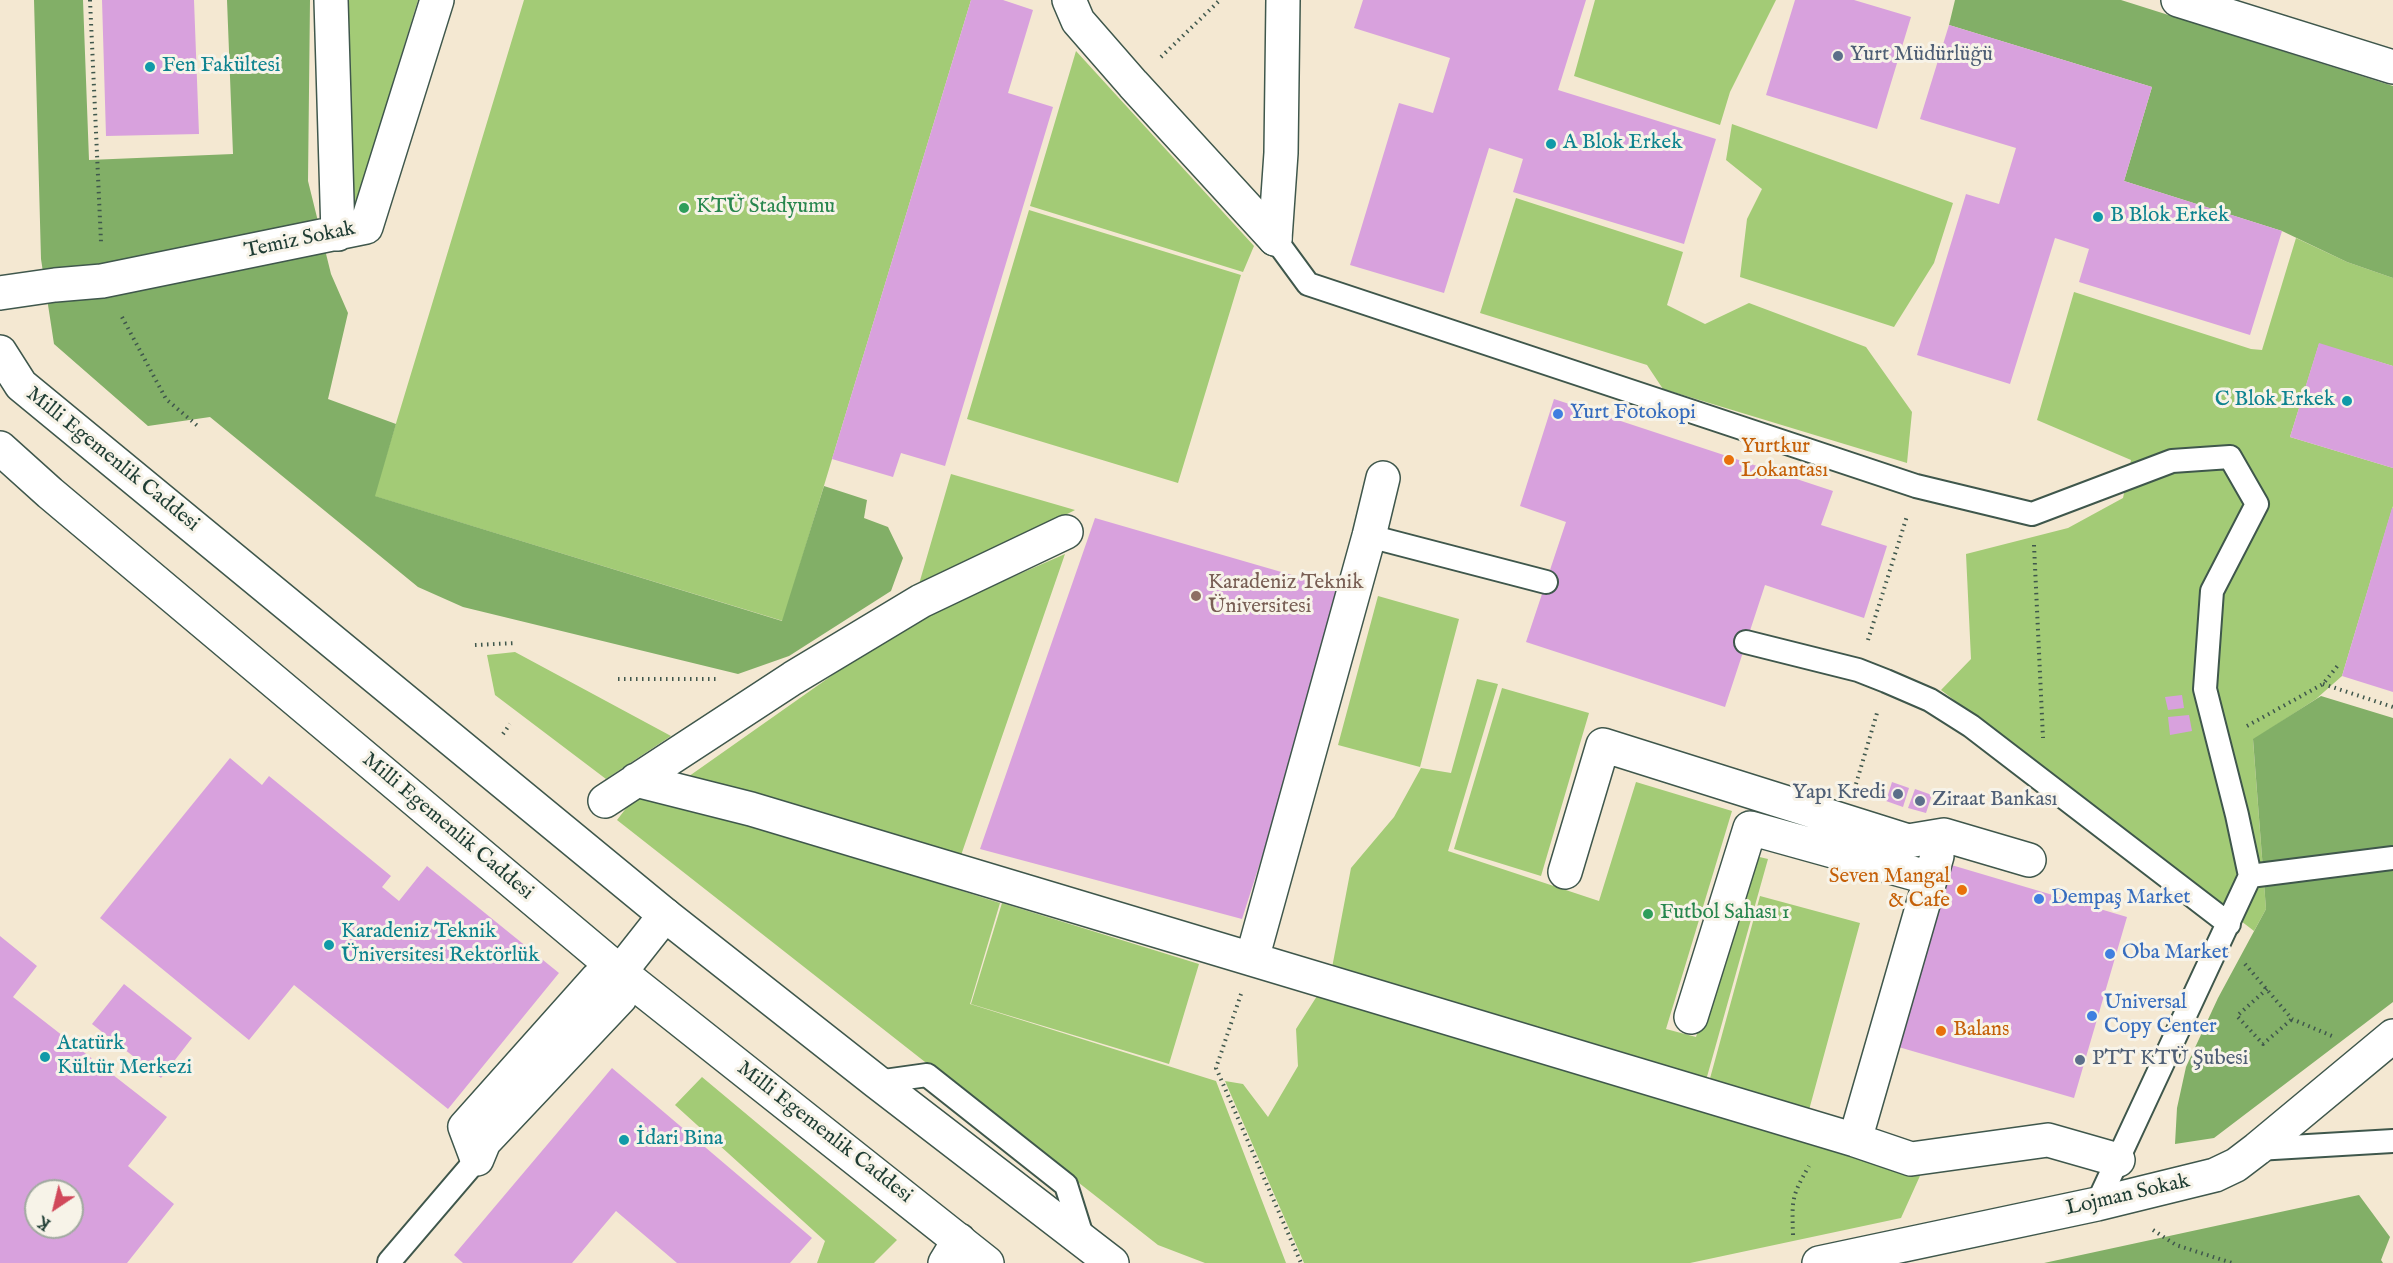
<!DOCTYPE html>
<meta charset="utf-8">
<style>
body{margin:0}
#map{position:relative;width:2393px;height:1263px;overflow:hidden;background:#f4e8d2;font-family:"IM FELL English",serif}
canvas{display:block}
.north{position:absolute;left:24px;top:1179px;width:60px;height:60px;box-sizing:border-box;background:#f7f3e8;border:2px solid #a1aaa0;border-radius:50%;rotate:215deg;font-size:16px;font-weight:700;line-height:24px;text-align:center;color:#1f3d34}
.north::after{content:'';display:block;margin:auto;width:21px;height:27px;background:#d1495b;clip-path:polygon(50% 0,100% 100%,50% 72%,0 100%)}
</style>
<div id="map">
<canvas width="2393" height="1263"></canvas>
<div class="north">K</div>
</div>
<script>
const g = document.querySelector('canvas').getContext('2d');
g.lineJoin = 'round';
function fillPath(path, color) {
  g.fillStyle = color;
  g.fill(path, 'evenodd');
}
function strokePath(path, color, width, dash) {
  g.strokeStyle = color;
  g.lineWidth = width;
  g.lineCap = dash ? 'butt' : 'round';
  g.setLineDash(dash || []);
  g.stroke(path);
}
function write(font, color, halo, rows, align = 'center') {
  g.font = font + ' "IM FELL English",serif';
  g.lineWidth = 6;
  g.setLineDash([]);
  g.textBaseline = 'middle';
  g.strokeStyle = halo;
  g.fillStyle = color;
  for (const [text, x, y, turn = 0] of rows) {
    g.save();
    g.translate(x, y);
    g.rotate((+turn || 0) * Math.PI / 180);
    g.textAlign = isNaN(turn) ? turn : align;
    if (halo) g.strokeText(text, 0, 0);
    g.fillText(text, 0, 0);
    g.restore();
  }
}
fillPath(new Path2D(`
 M 344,0 L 418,0 L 352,217 Z
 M 524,0 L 971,0 L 783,621 L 374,496 Z
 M 1595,0 L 1776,0 L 1730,92 L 1720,125 L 1574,76 Z
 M 1076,51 L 1254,246 L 1243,272 L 1030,206 Z
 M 1732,124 L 1953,203 L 1934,263 L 1894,327 L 1740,277 L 1747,219 L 1762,189 L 1726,160 Z
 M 1516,198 L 1683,252 L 1667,305 L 1705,324 L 1749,303 L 1866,347 L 1912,412 L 1907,463 L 1663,389 L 1647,365 L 1480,313 Z
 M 1029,210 L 1241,275 L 1178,483 L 967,419 Z
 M 2296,238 L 2347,262 L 2393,278 L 2393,366 L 2319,344 L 2290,437 L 2393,468 L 2393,506 L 2342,676 L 2316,699 L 2253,740 L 2266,909 L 2254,931 L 1941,690 L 1971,659 L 1966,554 L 2068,528 L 2123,498 L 2131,460 L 2037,420 L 2074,292 L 2251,349 L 2262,350 Z
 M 951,474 L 1075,510 L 917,591 Z
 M 1065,554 L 958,864 L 685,779 L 905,624 Z
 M 1378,596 L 1459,619 L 1420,767 L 1338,745 Z
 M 515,652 L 671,736 L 606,779 L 495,695 L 487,655 Z
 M 1477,679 L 1498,684 L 1448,851 L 1599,901 L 1636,782 L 1732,811 L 1666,1029 L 1696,1037 L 1751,855 L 1768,859 L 1703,1091 L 1331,973 L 1351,868 L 1394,817 L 1421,768 L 1451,773 Z
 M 1502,688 L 1589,713 L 1541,876 L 1454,849 Z
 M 641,789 L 1000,903 L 970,1004 L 1216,1081 L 1286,1263 L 1205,1263 L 1158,1245 L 617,820 Z
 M 1760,896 L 1860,923 L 1806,1121 L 1706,1093 Z
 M 1002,903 L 1199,964 L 1169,1064 L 971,1004 Z
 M 1324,985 L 1924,1167 L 1901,1218 L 1690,1263 L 1304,1263 L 1225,1081 L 1243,1084 L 1268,1117 L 1298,1066 L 1296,1029 Z
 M 702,1077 L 897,1240 L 874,1263 L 817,1263 L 825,1241 L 675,1105 Z`), '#a3cb76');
fillPath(new Path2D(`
 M 34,0 L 83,0 L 89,160 L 233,154 L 227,0 L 310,0 L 308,181 L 331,274 L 348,313 L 328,399 L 396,424 L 375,496 L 782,621 L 824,486 L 867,500 L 864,518 L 888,527 L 903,558 L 891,591 L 789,656 L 738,674 L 463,607 L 418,587 L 210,417 L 148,426 L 54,344 L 41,259 Z
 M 1955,0 L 2121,0 L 2393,86 L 2393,278 L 2347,262 L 2282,231 L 2124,181 L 2152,87 L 1949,25 Z
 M 2321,696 L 2393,718 L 2393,1002 L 2214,1138 L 2175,1144 L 2177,1108 L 2186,1067 L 2218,998 L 2266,909 L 2253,739 Z
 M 2359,1195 L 2390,1237 L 2381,1260 L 2383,1263 L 2044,1263 Z`), '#82af67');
fillPath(new Path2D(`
 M 102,0 L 194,0 L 199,134 L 106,136 Z
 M 971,0 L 1003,0 L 1033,10 L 1008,93 L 1053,107 L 945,466 L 901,453 L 893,477 L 832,459 Z
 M 1363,0 L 1586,0 L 1558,90 L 1716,139 L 1684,244 L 1513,192 L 1523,159 L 1489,148 L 1444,293 L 1350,265 L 1399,103 L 1433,113 L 1450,58 L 1354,28 Z
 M 1795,0 L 1854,0 L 1911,17 L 1877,129 L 1766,95 Z
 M 1949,25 L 2152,87 L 2124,181 L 2282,231 L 2250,335 L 2079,282 L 2089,249 L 2055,238 L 2010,384 L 1917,355 L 1966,194 L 1999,204 L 2016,148 L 1920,119 Z
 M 2319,343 L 2393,366 L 2393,468 L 2290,437 Z
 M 1554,399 L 1833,491 L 1821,525 L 1887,546 L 1864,618 L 1765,585 L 1725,707 L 1526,642 L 1566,522 L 1520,506 Z
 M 2392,508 L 2393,508 L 2393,692 L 2342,676 Z
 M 1095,518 L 1347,591 L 1242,919 L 980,849 Z
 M 2182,695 L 2184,708 L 2168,710 L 2165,697 Z
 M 2189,715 L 2192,731 L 2170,735 L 2168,717 Z
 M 230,758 L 262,785 L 269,776 L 391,876 L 382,887 L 399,901 L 427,866 L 559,973 L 448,1109 L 294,985 L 249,1040 L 100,918 Z
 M 1892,782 L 1909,788 L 1903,807 L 1886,801 Z
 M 1915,789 L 1932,795 L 1926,813 L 1908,808 Z
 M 1948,864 L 2127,917 L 2074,1098 L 1895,1046 Z
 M 0,936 L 37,966 L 13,997 L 167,1117 L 128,1166 L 174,1204 L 127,1263 L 0,1263 ZM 36,1191 L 72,1191 L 72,1227 L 36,1227 Z
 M 124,984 L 192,1038 L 161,1078 L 92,1024 Z
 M 612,1068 L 812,1238 L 790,1263 L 677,1263 L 616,1211 L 572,1263 L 463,1263 L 454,1255 Z`), '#d8a1dd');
const service = new Path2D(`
 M 1275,239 L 1308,284 L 1916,486 L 2032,514 L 2172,461 L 2230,457 L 2257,504 L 2212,591 L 2205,689 L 2237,815 L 2250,876 L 2097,1204
 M 1369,536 L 1546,582
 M 1746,642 L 1858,670 L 1886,681 L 1930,700 L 1971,726 L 2229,924
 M 2250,876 L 2393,858
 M 877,1082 L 927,1075 L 1066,1185 L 1083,1239
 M 2257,1149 L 2393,1141
 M 389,1262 L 477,1159`);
const pedestrian = new Path2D(`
 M 331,0 L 338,234
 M 1069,0 L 1078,21 L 1133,84 L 1275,239
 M 0,293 L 55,285 L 102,281 L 366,227 L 437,0
 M 636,780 L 751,809 L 1855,1140 L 1911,1159 L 2048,1140 L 2118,1160
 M 605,801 L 793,678 L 921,601 L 1066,532
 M 1565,872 L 1603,745 L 1908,841 L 1944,835 L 2029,860
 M 1252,959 L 1369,536 L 1383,478
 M 1691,1017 L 1750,828 L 1930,878
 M 1855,1140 L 1937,856`);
const minor = new Path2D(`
 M 2178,0 L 2393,67
 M 1275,239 L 1281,153 L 1283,0
 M 477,1159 L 465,1127 L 597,979 L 620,972 L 665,915
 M 477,1159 L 484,1142 L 620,998 L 620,972
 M 945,1263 L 959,1240
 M 1819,1263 L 2097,1204 L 2215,1175 L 2236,1165 L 2257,1149 L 2393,1036`);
const tertiary = new Path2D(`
 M 0,352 L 21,385 L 665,915 L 877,1082 L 1112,1263
 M 0,448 L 50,493 L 620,972 L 987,1263`);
strokePath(service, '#3f574c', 26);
strokePath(pedestrian, '#3f574c', 36);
strokePath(minor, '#3f574c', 36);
strokePath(tertiary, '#3f574c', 36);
strokePath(new Path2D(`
 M 90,0 L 101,242
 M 1161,57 L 1220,0
 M 122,317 L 166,399 L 200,428
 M 2034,545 L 2043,738
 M 1868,640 L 1907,516
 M 475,645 L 516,643
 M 618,679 L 720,679
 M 2323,684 L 2393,707
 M 2247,726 L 2323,684 L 2339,664
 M 503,734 L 510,724
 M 1856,784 L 1877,713
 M 2245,964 L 2292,1019 L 2332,1036
 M 2267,989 L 2237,1016 L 2263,1044 L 2292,1019
 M 1241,994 L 1216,1068 L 1301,1263
 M 2153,1230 L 2176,1245 L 2232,1263
 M 1793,1235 C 1792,1200 1791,1197 1809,1166`), '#3f574c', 4, [1.5, 4.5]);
strokePath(service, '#fff', 22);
strokePath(pedestrian, '#fff', 33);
strokePath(minor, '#fff', 33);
strokePath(tertiary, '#fff', 33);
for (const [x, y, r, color] of [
 [1838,56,6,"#5c6f8a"],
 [150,67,6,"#0f9aa8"],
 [1551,144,6,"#0f9aa8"],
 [684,208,6,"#2e9e5b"],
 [2098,217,6,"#0f9aa8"],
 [2347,401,6,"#0f9aa8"],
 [1558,414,6,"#3f7fe0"],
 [1729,460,6,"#e8710a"],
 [1196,596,6,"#8d6e63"],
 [1898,794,6,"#5c6f8a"],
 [1920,801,6,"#5c6f8a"],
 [1962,890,6,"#e8710a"],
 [2039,899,6,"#3f7fe0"],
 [1648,914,6,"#2e9e5b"],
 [329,945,6,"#0f9aa8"],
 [2110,954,6,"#3f7fe0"],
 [2092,1016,6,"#3f7fe0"],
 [1941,1031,6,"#e8710a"],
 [45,1057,6,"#0f9aa8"],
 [2080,1060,6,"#5c6f8a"],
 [624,1140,6,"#0f9aa8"]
]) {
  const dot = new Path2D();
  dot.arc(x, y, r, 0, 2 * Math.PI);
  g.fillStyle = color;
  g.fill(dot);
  strokePath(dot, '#f7f3e8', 2);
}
write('21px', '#4e5e75', '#f7f3e8', [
 ["Yurt Müdürlüğü",1850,56],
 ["Yapı Kredi",1886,794,"right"],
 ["Ziraat Bankası",1932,801],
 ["PTT KTÜ Şubesi",2092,1060]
], 'left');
write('21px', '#0d838f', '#f7f3e8', [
 ["Fen Fakültesi",162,67],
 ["A Blok Erkek",1563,144],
 ["B Blok Erkek",2110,217],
 ["C Blok Erkek",2335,401,"right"],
 ["Karadeniz Teknik",341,933],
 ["Üniversitesi Rektörlük",341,957],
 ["Atatürk",57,1045],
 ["Kültür Merkezi",57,1069],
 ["İdari Bina",636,1140]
], 'left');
write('21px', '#27864d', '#f7f3e8', [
 ["KTÜ Stadyumu",696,208],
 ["Futbol Sahası 1",1660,914]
], 'left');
write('21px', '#1f3d34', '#f7f3e8', [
 ["Temiz Sokak",300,241,-12],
 ["Milli Egemenlik Caddesi",112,460,39],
 ["Milli Egemenlik Caddesi",447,827,40],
 ["Milli Egemenlik Caddesi",824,1133,38],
 ["Lojman Sokak",2128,1196,-13]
]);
write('21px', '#366cbe', '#f7f3e8', [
 ["Yurt Fotokopi",1570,414],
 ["Dempaş Market",2051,899],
 ["Oba Market",2122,954],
 ["Universal",2104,1004],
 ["Copy Center",2104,1028]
], 'left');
write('21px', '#c56008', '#f7f3e8', [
 ["Yurtkur",1741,448],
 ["Lokantası",1741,472],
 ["Seven Mangal",1950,878,"right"],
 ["& Cafe",1950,902,"right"],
 ["Balans",1953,1031]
], 'left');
write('21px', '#785e54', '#f7f3e8', [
 ["Karadeniz Teknik",1208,584],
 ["Üniversitesi",1208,608]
], 'left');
</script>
